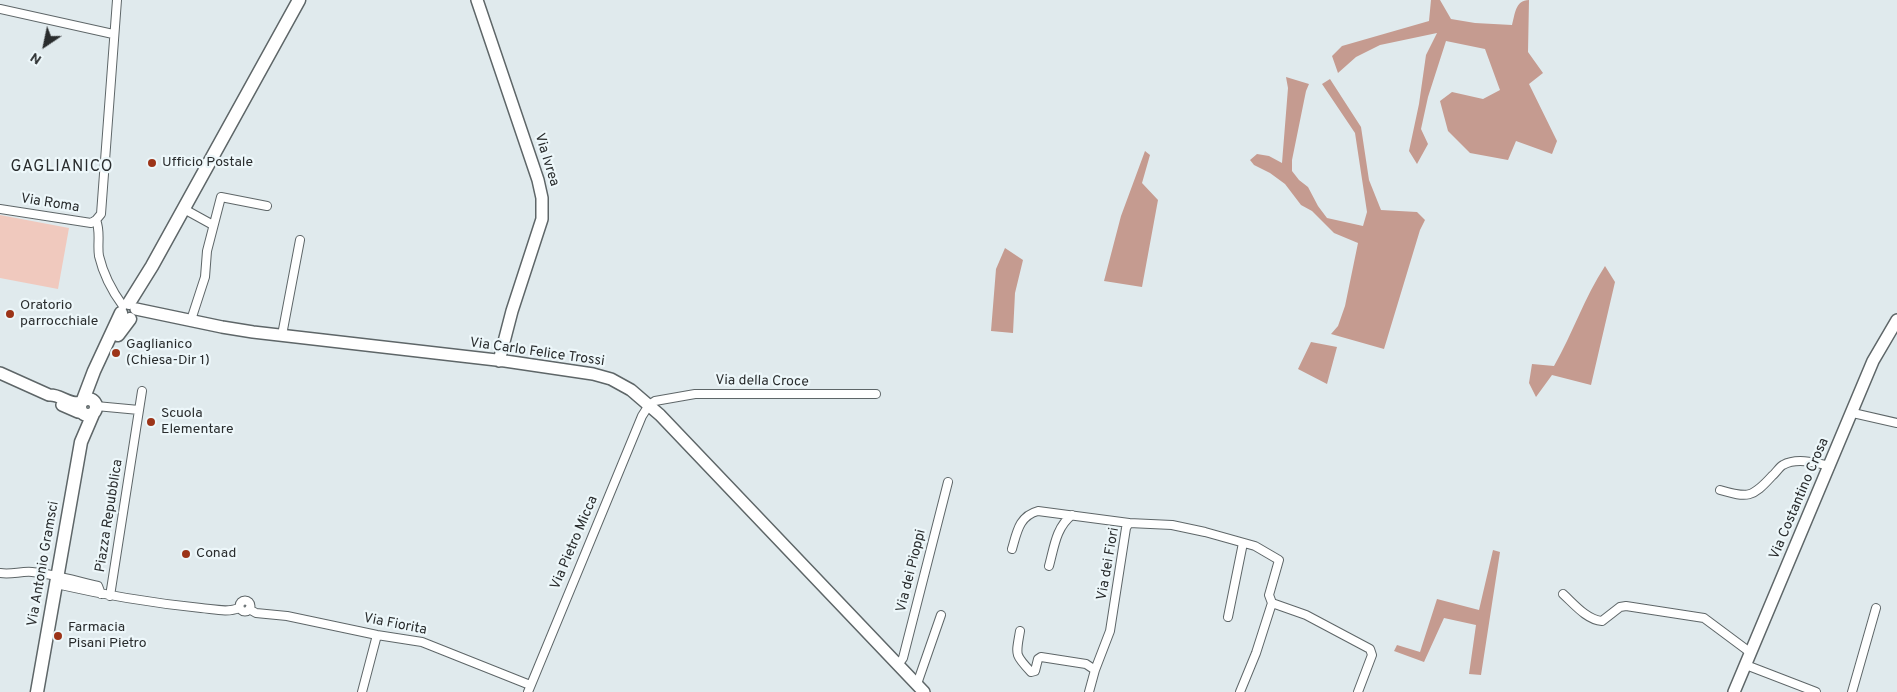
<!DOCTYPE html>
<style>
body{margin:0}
#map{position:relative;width:1897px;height:692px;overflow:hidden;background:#e0eaed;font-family:Overpass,sans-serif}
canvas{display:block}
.north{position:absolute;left:20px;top:20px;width:50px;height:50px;-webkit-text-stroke:4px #edf7fa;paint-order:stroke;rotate:214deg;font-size:14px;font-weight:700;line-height:20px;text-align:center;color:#292c2d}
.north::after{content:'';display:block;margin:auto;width:18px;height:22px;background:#292c2d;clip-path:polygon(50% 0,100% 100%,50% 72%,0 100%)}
</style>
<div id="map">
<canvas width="1897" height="692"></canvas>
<div class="north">N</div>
</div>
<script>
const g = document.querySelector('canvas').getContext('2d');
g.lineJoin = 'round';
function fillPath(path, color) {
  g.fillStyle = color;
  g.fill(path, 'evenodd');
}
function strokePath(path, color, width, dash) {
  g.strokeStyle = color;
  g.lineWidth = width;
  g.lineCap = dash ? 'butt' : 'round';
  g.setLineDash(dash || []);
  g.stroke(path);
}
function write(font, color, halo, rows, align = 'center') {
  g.font = font + ' Overpass,sans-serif';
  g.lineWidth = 4.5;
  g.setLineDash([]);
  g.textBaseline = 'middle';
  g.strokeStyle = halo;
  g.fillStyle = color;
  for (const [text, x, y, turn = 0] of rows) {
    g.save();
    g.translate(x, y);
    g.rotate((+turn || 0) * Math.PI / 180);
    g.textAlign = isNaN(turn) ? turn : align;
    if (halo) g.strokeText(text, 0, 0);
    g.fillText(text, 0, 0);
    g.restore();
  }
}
fillPath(new Path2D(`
 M 0,215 L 69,228 L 58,289 L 0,278 Z`), '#f0c9be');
fillPath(new Path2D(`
 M 1431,0 L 1440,0 L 1451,19 L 1475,23 L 1512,25 C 1515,15 1515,0 1529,0 L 1528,52 L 1543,73 L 1529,84 L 1557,141 L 1552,154 L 1516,141 L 1508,160 L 1470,153 L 1448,131 L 1440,101 L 1452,92 L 1483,99 L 1500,90 L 1485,49 L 1446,41 L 1428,97 L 1421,129 L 1428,144 L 1417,164 L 1409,151 L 1419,104 L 1426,55 L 1437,33 L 1380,45 L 1356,57 L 1338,73 L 1332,56 L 1342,46 L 1429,21 Z
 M 1286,77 L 1309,84 L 1306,91 L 1292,160 L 1292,171 L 1299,180 L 1308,187 L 1318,206 L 1327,218 L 1363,226 L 1367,212 L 1355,133 L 1322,84 L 1330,79 L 1361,127 L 1369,180 L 1381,210 L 1417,212 L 1425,220 L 1420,230 L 1384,349 L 1331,334 L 1338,326 L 1345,306 L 1358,243 L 1334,233 L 1312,211 L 1301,205 L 1285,184 L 1270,173 L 1254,165 L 1250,160 L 1257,154 L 1269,156 L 1282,163 L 1288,88 Z
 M 1145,151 L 1150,155 L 1142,183 L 1158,200 L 1142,287 L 1104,281 L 1121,216 Z
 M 1005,248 L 1023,260 L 1015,293 L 1013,333 L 991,331 L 996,269 Z
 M 1605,266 L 1615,282 L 1591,385 L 1552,375 L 1536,397 L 1529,383 L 1532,364 L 1554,366 C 1573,333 1584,298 1605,266 Z
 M 1311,342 L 1337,347 L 1327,384 L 1298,369 Z
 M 1493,550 L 1500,552 L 1481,675 L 1469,674 L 1476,625 L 1444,618 L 1424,662 L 1394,651 L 1397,645 L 1420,652 L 1437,599 L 1479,610 Z`), '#c59b90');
const street = new Path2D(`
 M 0,9 L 113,34
 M 0,209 L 91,223 L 96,220
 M 184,209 L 213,225
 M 96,220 L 101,214 L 117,0
 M 96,220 C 101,232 97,244 99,256 C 103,273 112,291 123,306
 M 191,320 L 205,277 L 207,251 L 221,197 L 267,206
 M 282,335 L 300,240
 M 96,406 L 139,410
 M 1853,413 L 1897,423
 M 1720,490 C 1748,498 1752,498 1772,476 C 1776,473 1779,467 1783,465 C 1797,457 1817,463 1830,466
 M 1012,549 C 1017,532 1019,516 1038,511 L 1129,523
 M 1049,566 C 1054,548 1056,527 1072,515
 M 0,573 C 11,575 21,571 32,572 C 54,574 76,581 98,586 L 101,594
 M 56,584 C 104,595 152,603 201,608 C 213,609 228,613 239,608
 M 1563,594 C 1574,604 1587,620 1602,621 L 1620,607 L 1626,606 L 1704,618 L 1751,653
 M 110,596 L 142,391
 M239.5 606a5.5 5.5 0 1 1 11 0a5.5 5.5 0 1 1-11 0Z
 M 249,609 L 256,613 L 287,616 L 377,635 L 422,642 L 530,685
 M 1228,617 L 1243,543
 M 1020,631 C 1016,655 1014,654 1031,672 L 1035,671 L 1038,659 L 1041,657 L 1086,664 L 1095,670
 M 898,665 L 903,658 L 948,482
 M 1746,665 L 1816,692
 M 917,684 L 941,615
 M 362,692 L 377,635
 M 528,692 L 642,416 L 649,405 L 655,401 L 695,394 L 876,394
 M 1089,692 L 1095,670 L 1110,631 L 1126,528 L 1129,523 L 1172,525 L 1205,532 L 1255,546 L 1279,560 L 1269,595 L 1272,603 L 1306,615 L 1370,649 L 1372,655 L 1358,692
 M 1240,692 L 1256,653 L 1272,603
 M 1852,692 L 1876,608`);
const secondary = new Path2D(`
 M 477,0 L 538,180 L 542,198 L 542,219 L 512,311 L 499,361
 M 136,309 L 222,327 L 253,332 L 505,361 L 593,374 L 611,379 L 631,390 L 660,415 L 924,692
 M 0,373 L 49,395 C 61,394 69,406 82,402
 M 62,405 L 78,412 L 81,412
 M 1734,692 L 1873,361 L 1897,320`);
const primary = new Path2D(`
 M 129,303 L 152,266 L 299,0
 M 118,335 L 130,319
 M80 407a8 8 0 1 1 16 0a8 8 0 1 1-16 0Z
 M 83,400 L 94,371 L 121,313
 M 37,692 L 81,442 L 93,414`);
strokePath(street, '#5e6668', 10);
strokePath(secondary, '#5e6668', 14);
strokePath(primary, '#5e6668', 15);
strokePath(street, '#fff', 8);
strokePath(secondary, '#fff', 11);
strokePath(primary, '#fff', 12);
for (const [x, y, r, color] of [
 [152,163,5,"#9c3418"],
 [10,314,5,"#9c3418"],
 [116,353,5,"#9c3418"],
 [151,422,5,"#9c3418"],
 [186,554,5,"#9c3418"],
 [58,636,5,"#9c3418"]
]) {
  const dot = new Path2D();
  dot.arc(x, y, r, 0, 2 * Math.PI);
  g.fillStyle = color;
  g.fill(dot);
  strokePath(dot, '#edf7fa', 2);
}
write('14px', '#292c2d', '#edf7fa', [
 ["Via Ivrea",546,160,73],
 ["Via Roma",50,204,9],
 ["Via Carlo Felice Trossi",537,353,8],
 ["Via della Croce",762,382,1],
 ["Via Costantino Crosa",1800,499,-67],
 ["Piazza Repubblica",110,516,-81],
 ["Via Pietro Micca",575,543,-67],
 ["Via Antonio Gramsci",44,564,-80],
 ["Via dei Fiori",1109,564,-80],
 ["Via dei Pioppi",912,571,-76],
 ["Via Fiorita",395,625,11]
]);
write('14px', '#292c2d', '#edf7fa', [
 ["Ufficio Postale",162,163],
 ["Oratorio",20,306],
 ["parrocchiale",20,322],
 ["Gaglianico",126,345],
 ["(Chiesa-Dir 1)",126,361],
 ["Scuola",161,414],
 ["Elementare",161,430],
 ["Conad",196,554],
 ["Farmacia",68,628],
 ["Pisani Pietro",68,644]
], 'left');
g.letterSpacing = '1px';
write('16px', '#292c2d', '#edf7fa', [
 ["GAGLIANICO",62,168]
]);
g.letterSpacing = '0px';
</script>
